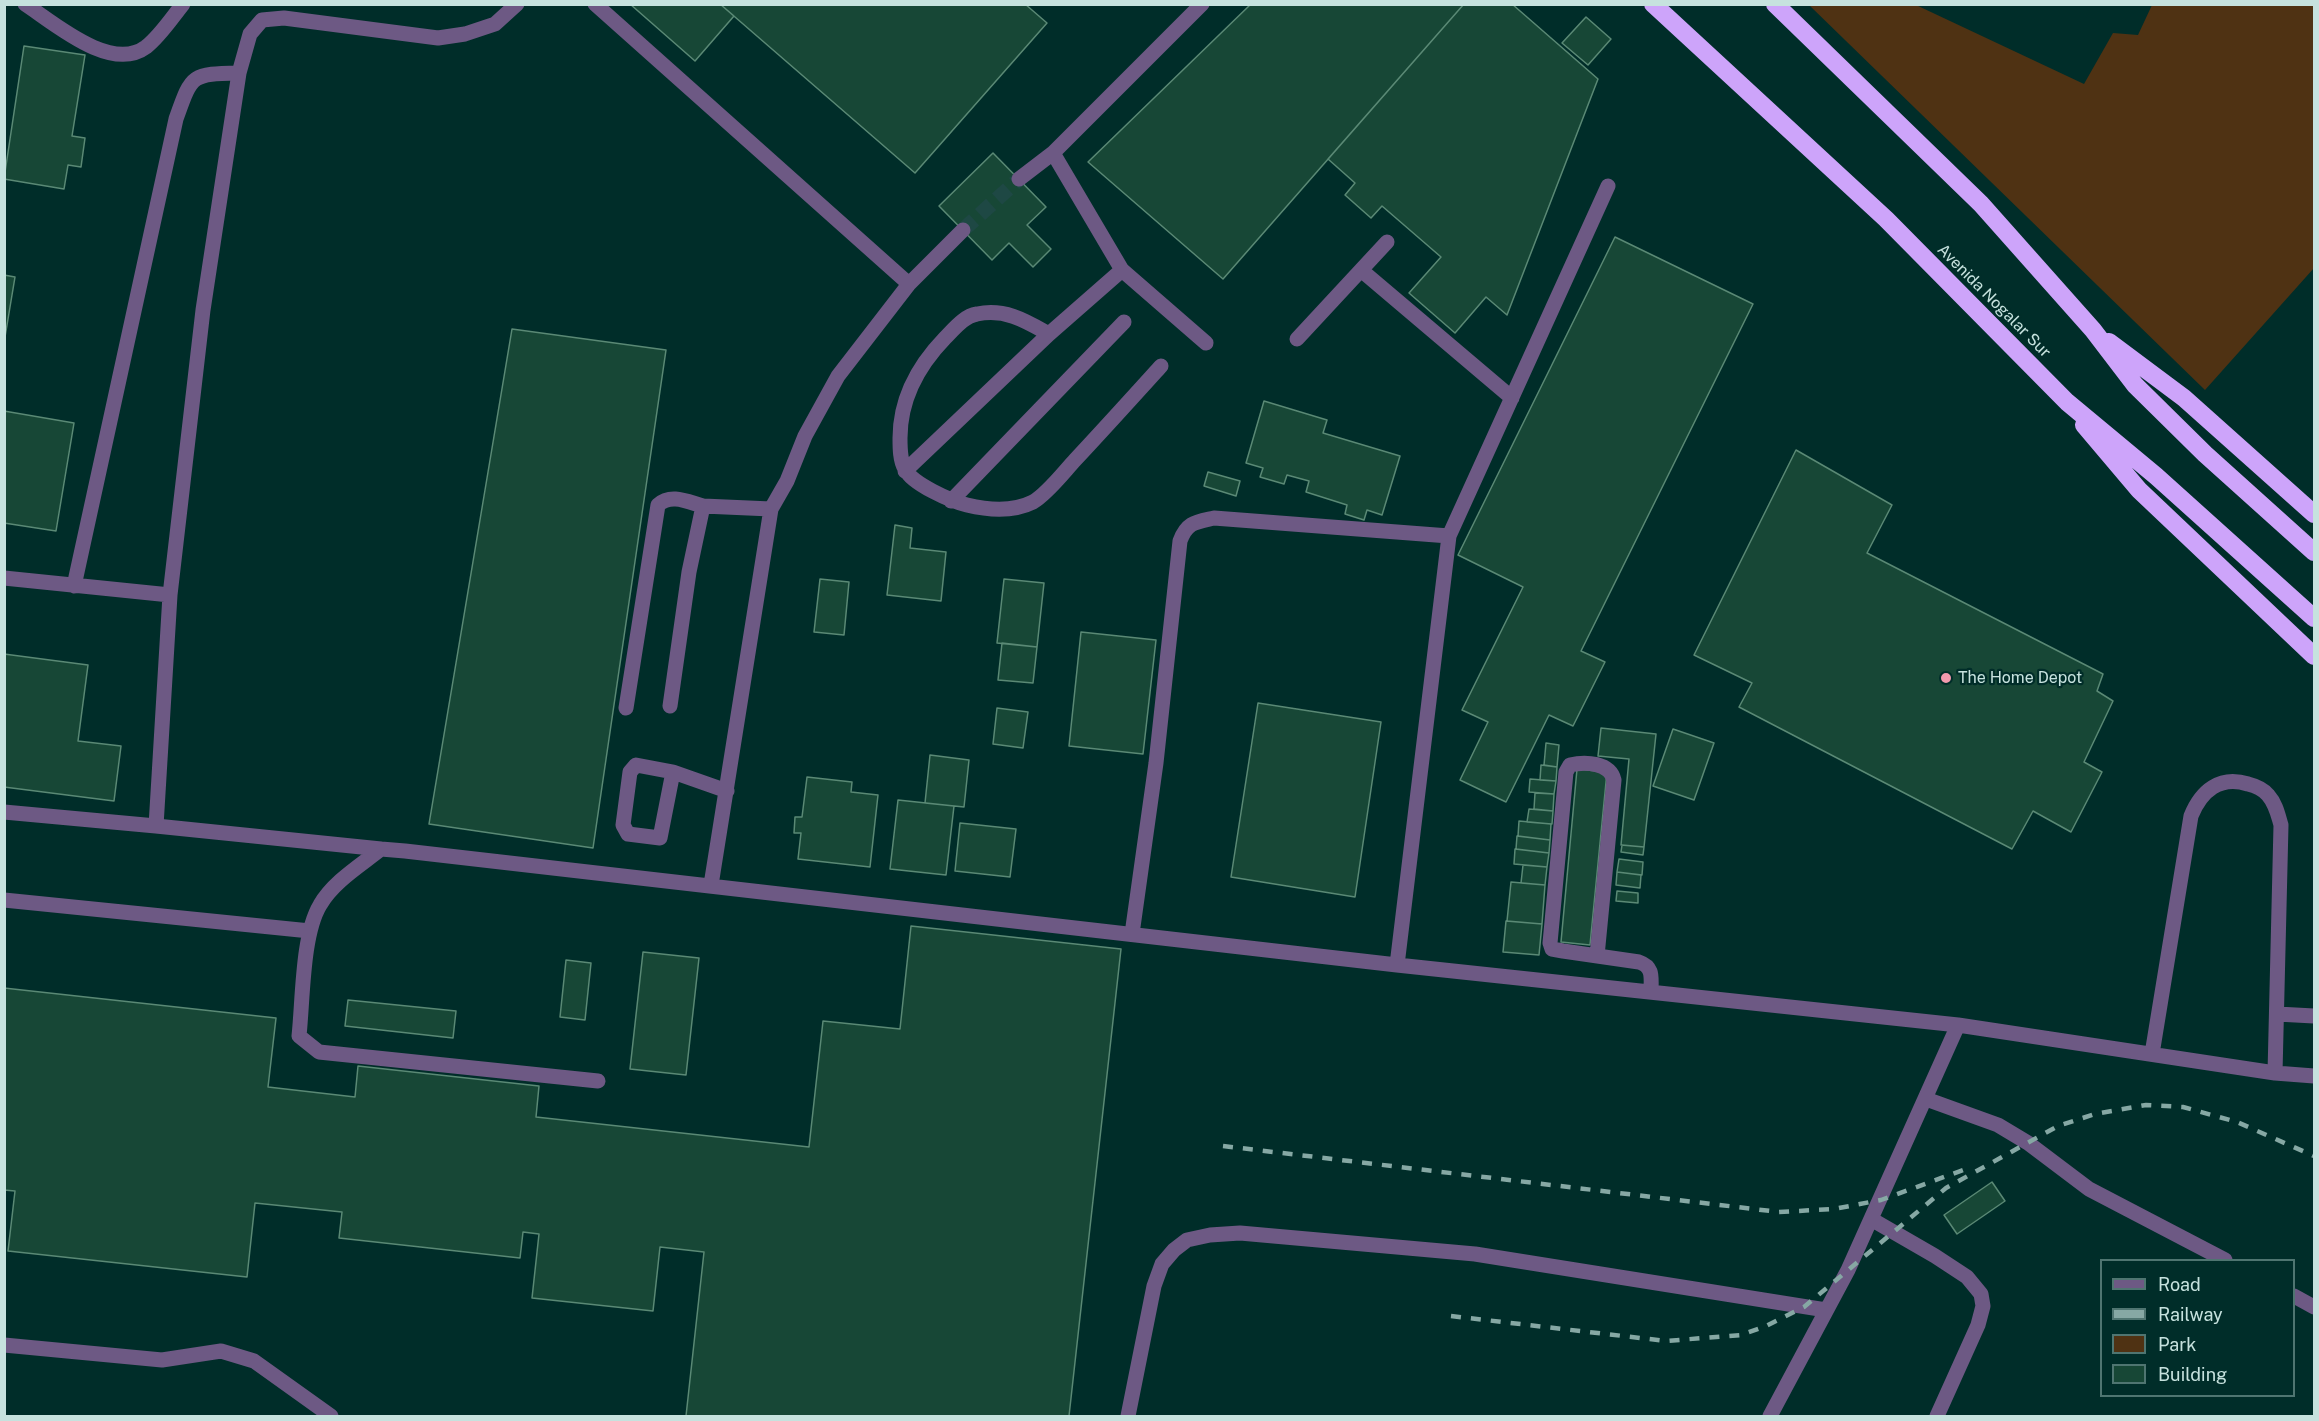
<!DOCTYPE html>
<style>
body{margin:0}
#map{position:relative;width:2319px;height:1421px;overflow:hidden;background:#002d29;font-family:"Public Sans",sans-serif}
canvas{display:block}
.frame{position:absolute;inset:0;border:6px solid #c6e2de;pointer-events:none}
.legend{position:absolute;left:2100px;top:1259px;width:195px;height:138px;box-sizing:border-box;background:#002d29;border:2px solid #4f7571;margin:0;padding:8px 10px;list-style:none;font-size:18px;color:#c6e2de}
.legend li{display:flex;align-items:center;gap:12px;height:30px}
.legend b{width:30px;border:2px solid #4f7571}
</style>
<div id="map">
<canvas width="2319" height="1421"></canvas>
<div class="frame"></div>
<ul class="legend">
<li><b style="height:8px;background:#6d5984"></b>Road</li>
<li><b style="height:8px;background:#86a8a4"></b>Railway</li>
<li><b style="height:16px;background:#4f3213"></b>Park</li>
<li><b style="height:16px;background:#174736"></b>Building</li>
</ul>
</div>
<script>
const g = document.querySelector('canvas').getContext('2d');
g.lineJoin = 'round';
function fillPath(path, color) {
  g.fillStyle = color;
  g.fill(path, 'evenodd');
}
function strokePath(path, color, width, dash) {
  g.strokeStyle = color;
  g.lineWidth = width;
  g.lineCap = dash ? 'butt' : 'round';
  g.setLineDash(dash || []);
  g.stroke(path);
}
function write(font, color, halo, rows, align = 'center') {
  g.font = font + ' "Public Sans",sans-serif';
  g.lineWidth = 4.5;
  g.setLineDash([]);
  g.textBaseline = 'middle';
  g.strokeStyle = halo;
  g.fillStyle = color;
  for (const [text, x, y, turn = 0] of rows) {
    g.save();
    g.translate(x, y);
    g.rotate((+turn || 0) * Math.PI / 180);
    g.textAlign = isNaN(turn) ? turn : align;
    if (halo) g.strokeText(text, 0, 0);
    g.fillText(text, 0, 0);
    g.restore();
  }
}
fillPath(new Path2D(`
 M 1809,5 L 1916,5 L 2084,84 L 2113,33 L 2138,35 L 2152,5 L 2314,5 L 2314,268 L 2205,390 Z`), '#4f3213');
const building = new Path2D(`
 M 630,4 L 720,4 L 734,16 L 695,61 Z
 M 720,4 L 1025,4 L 1047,23 L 915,173 Z
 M 1251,4 L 1464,4 L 1223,279 L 1088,162 Z
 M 1464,4 L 1512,4 L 1598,79 L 1507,315 L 1486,297 L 1455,333 L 1409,293 L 1441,257 L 1382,206 L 1371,218 L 1345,195 L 1355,183 L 1328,159 Z
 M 1586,17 L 1611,39 L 1588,65 L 1562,43 Z
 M 24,46 L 85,55 L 72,136 L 85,138 L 81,167 L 68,165 L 64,189 L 4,179 Z
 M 993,153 L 1046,207 L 1027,225 L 1051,249 L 1033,267 L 1009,243 L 992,260 L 939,206 Z
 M 1615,237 L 1753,304 L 1581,651 L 1605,662 L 1573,726 L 1549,715 L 1506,802 L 1460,780 L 1488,722 L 1462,710 L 1523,587 L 1458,555 Z
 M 4,275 L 15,277 L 4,343 Z
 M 512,329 L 666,350 L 593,848 L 429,824 Z
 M 1264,401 L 1327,420 L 1323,433 L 1400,456 L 1382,515 L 1367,510 L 1364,520 L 1345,514 L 1347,505 L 1306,492 L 1309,481 L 1287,475 L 1284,484 L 1260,477 L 1263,468 L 1246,463 Z
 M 4,411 L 74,423 L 56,531 L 4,523 Z
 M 1796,450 L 1892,505 L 1867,553 L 2103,674 L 2097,691 L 2113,701 L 2084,762 L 2102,772 L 2071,832 L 2033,811 L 2012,849 L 1739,707 L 1752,683 L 1694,655 Z
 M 1208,472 L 1240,481 L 1236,496 L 1204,486 Z
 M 895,525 L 912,528 L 910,548 L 946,552 L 941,601 L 887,595 Z
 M 820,579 L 849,582 L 844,635 L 814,632 Z
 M 1004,579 L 1044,583 L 1037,647 L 997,643 Z
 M 1081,632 L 1156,640 L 1143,754 L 1069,746 Z
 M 1002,643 L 1037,647 L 1033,683 L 998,680 Z
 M 4,654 L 88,665 L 78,741 L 121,746 L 114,801 L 4,787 Z
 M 1258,703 L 1381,722 L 1355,897 L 1231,877 Z
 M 997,708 L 1028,712 L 1023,748 L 993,744 Z
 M 1601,728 L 1656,734 L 1644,847 L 1621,845 L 1629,759 L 1598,756 Z
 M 1673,729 L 1714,743 L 1694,800 L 1653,786 Z
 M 1546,743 L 1559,745 L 1557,767 L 1544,765 Z
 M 930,755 L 969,760 L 964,807 L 925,803 Z
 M 1541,765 L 1557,767 L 1556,781 L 1540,780 Z
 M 1577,769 L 1607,772 L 1590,945 L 1561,942 Z
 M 807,777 L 852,782 L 851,792 L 878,795 L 870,867 L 798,859 L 801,833 L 794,833 L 795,817 L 802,817 Z
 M 1530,779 L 1556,781 L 1554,794 L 1529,792 Z
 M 1535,793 L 1554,794 L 1553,811 L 1534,809 Z
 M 898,800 L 954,806 L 946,875 L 890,869 Z
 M 1529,809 L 1553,811 L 1552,824 L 1527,822 Z
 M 1519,821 L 1551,824 L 1550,840 L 1518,836 Z
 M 960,823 L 1016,829 L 1010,877 L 955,871 Z
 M 1517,836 L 1550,840 L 1549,853 L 1516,849 Z
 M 1622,845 L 1644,847 L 1643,855 L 1621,852 Z
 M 1515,849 L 1549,853 L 1547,867 L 1514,864 Z
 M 1619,859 L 1643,862 L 1642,875 L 1617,872 Z
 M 1523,865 L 1547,867 L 1545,885 L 1521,883 Z
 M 1617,872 L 1641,875 L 1640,888 L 1616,885 Z
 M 1511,882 L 1545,885 L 1542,924 L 1507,921 Z
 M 1617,891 L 1638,893 L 1638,903 L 1616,901 Z
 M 1506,921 L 1542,924 L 1539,955 L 1503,952 Z
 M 911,926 L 1121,949 L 1069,1416 L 686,1416 L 704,1252 L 660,1247 L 653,1311 L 532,1298 L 539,1234 L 523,1232 L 520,1258 L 339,1238 L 342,1212 L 255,1203 L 247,1277 L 8,1251 L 15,1191 L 4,1190 L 4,988 L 276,1018 L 268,1087 L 355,1097 L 358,1066 L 539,1086 L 536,1117 L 809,1147 L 823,1021 L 900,1029 Z
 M 643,952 L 699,958 L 686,1075 L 630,1069 Z
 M 566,960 L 591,963 L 585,1020 L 560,1017 Z
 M 348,1000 L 456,1011 L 453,1038 L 345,1026 Z
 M 1992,1182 L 2005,1201 L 1957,1234 L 1944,1215 Z`);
fillPath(building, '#174736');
strokePath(building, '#5a8975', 1.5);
strokePath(new Path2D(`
 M 963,230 L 1019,179`), '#1e4844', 15, [15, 8]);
strokePath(new Path2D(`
 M 25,4 C 54,23 111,73 146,47 C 160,36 171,19 183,4
 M 595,4 L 909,284
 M 1053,153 L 1122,270 L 1206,343
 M 1019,179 L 1053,153 L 1202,4
 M 1361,270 L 1512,398
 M 1049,334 C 1026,321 1005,308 977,314 C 964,316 954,329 945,338 C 918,366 900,398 900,438 C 900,448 900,461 905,469 C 912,484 951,501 967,505 C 988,510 1013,512 1033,502 C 1047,494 1064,472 1075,460 C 1104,429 1132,398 1161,366
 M 1297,339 L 1387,242
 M 905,471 L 1049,334 L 1122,270
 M 951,501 L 1124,322
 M 1449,536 L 1608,186
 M 4,578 L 170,595
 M 74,586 L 176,119 C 192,74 191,74 239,73
 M 670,706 L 689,572 L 703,506 L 771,509
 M 626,708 L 658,505 C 671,493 688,502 703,506
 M 673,772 L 660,838 L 628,834 L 623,825 L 630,772 L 636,765 L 673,772 L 727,791
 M 4,812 L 156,826 L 170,595 L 203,310 L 239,73 L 250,34 L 262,20 L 284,18 L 438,38 L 465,34 L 495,24 L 517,4
 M 156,826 L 381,849
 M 711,885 L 771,509 L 787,481 L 805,436 L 838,376 L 909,284 L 963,230
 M 4,900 L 310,931
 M 1132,934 L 1156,763 L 1180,541 C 1187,522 1196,522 1214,518 L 1449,536 L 1397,965
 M 1597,956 L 1614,780 C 1610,763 1586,761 1570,765 L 1566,772 L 1550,943 L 1552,949 L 1563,951 L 1639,962 C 1654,967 1651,978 1651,992
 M 2277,1014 L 2314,1016
 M 2152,1054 L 2191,816 C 2201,791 2220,775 2248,784 C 2256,786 2263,789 2268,795 C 2276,804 2278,815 2281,825 L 2275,1073
 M 598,1081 L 319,1052 L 299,1036 C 303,999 302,935 320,905 C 333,882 361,865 381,849 L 405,851 L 1397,965 L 1958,1025 L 2275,1073 L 2314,1076
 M 1926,1099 L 1998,1125 L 2028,1143 L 2089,1189 L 2225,1260
 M 1871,1219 L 1935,1256 L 1967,1277 L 1981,1294 L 1983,1306 L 1978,1325 L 1937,1416
 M 2294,1296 L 2314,1307
 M 4,1345 L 162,1360 L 221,1351 L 254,1361 L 331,1416
 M 1128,1416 L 1154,1286 L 1162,1264 L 1174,1250 L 1187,1240 L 1210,1235 L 1240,1233 L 1475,1254 L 1826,1310
 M 1770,1416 L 1848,1270 L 1958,1025`), '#6d5984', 15);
strokePath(new Path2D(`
 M 1653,4 L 1886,219 L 2067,402 L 2156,476 L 2314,618
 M 1775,4 L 1981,204 L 2093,330 L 2135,385 L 2205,454 L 2314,552
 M 2109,342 L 2184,398 L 2314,514
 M 2084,425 L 2139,490 L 2314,656`), '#cda4fa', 18);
strokePath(new Path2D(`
 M 1223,1146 L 1779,1212 L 1834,1209 L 1881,1200 L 1966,1169
 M 1451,1316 L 1666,1341 L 1741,1335 L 1766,1326 L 1804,1307 L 1946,1188 L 2058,1126 L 2095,1114 L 2146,1105 L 2183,1107 L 2237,1122 L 2314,1156`), '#86a8a4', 4.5, [10, 10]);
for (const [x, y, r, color] of [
 [1946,678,6,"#f29aad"]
]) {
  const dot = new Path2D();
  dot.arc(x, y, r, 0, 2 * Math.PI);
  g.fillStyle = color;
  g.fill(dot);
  strokePath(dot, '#002d29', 2);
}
write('16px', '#c6e2de', '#002d29', [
 ["Avenida Nogalar Sur",1994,301,45]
]);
write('16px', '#c6e2de', '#002d29', [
 ["The Home Depot",1958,678]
], 'left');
</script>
